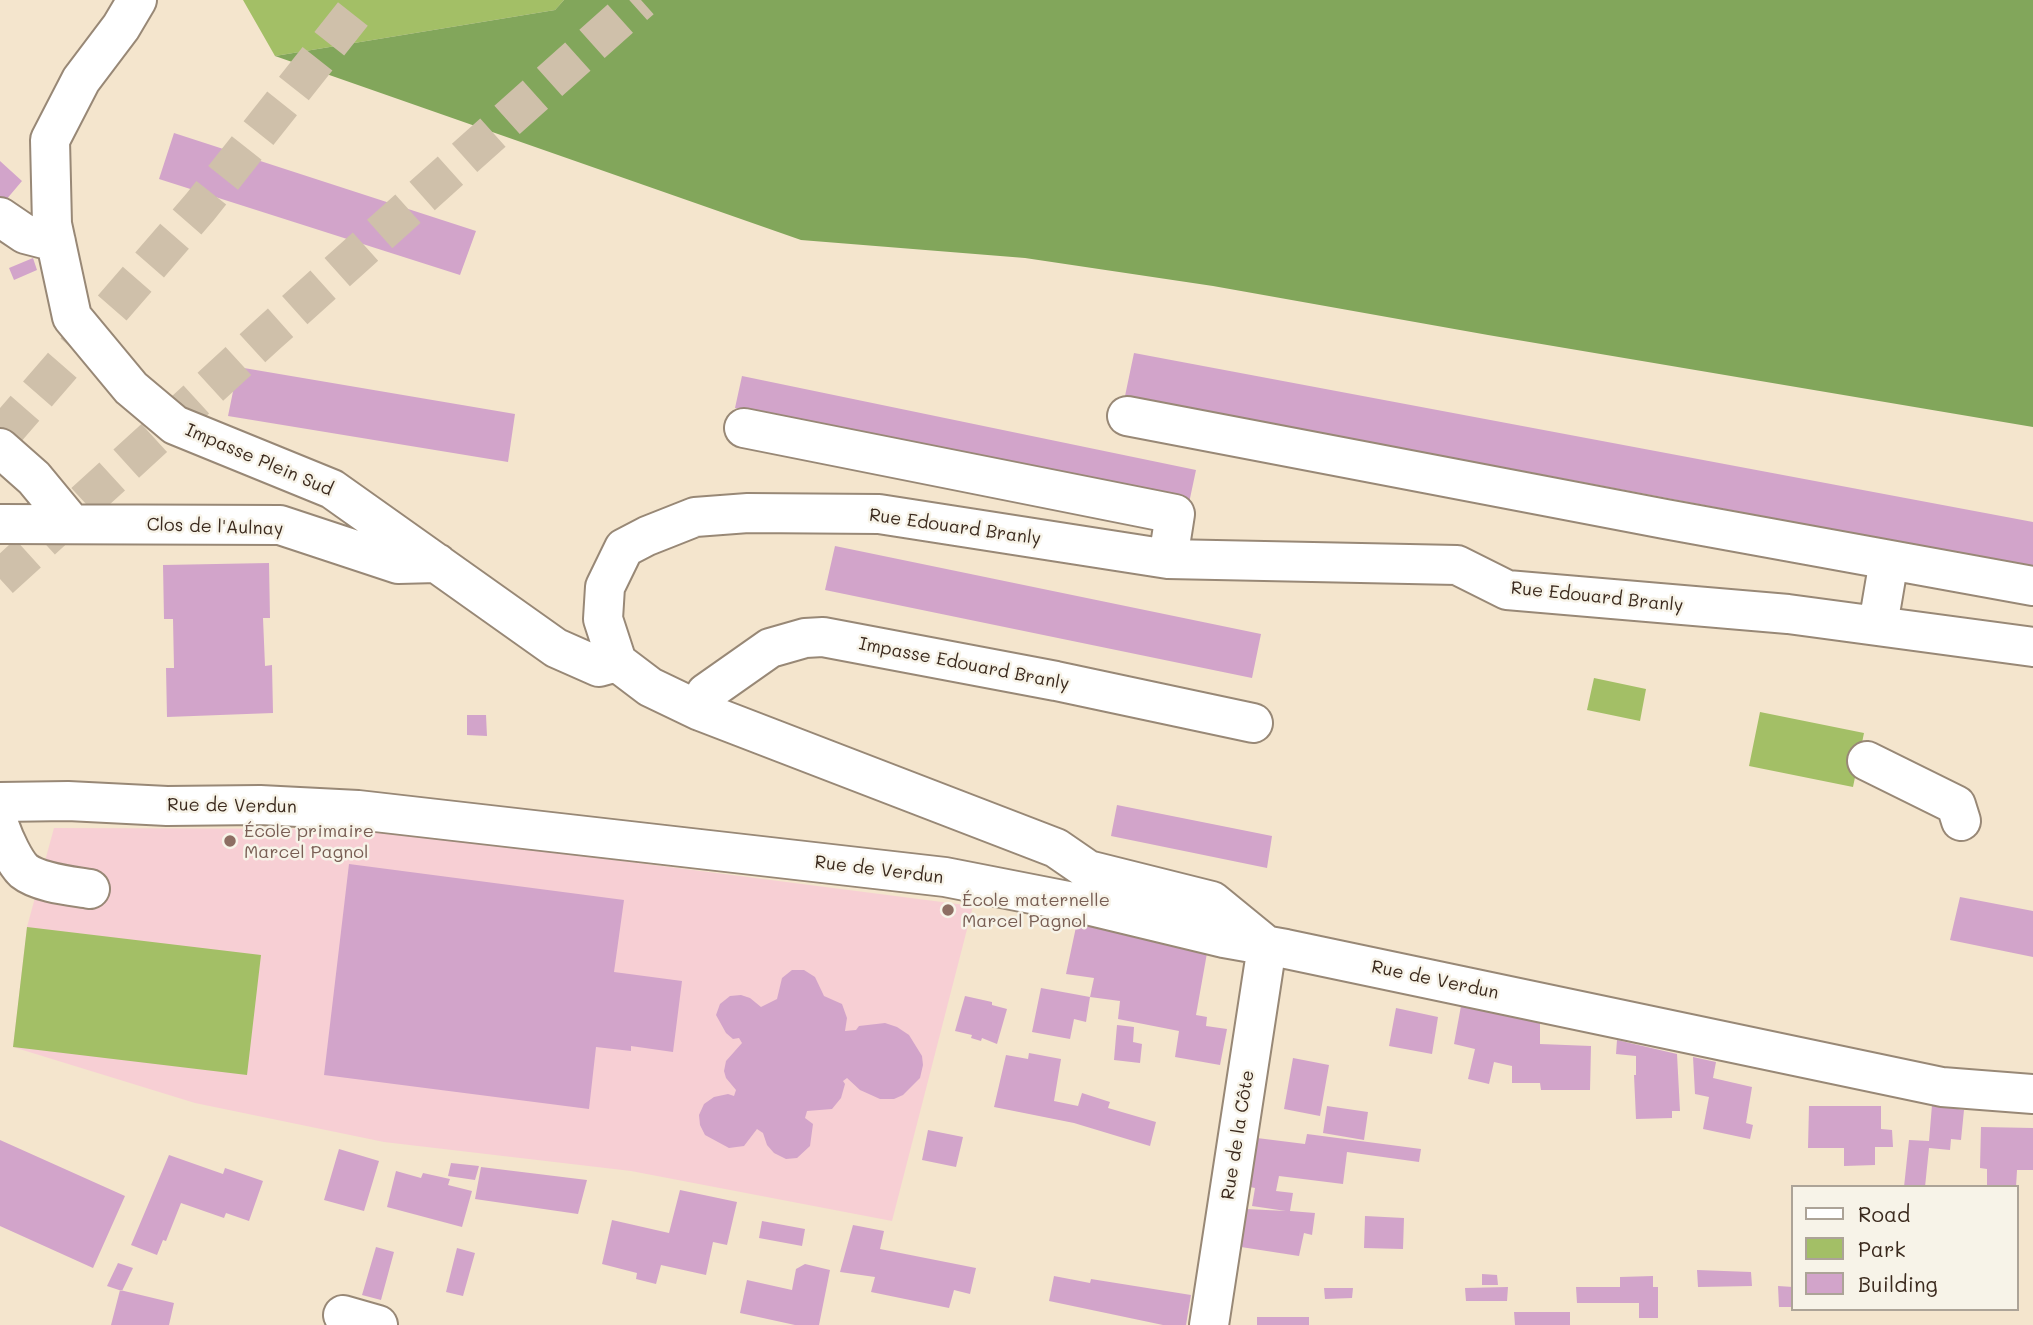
<!DOCTYPE html>
<meta charset="utf-8">
<style>
body{margin:0}
#map{position:relative;width:2033px;height:1325px;overflow:hidden;background:#f4e5cd;font-family:Mali,sans-serif}
canvas{display:block}
.legend{position:absolute;left:1791px;top:1185px;width:228px;height:126px;box-sizing:border-box;background:#f7f3e8;border:2px solid #aca397;margin:0;padding:9px 12px;list-style:none;font-size:21px;color:#3b2a1e}
.legend li{display:flex;align-items:center;gap:14px;height:35px}
.legend b{width:35px;border:2px solid #aca397}
</style>
<div id="map">
<canvas width="2033" height="1325"></canvas>
<ul class="legend">
<li><b style="height:9px;background:#fff"></b>Road</li>
<li><b style="height:19px;background:#a3bf66"></b>Park</li>
<li><b style="height:19px;background:#d2a4ca"></b>Building</li>
</ul>
</div>
<script>
const g = document.querySelector('canvas').getContext('2d');
g.lineJoin = 'round';
function fillPath(path, color) {
  g.fillStyle = color;
  g.fill(path, 'evenodd');
}
function strokePath(path, color, width, dash) {
  g.strokeStyle = color;
  g.lineWidth = width;
  g.lineCap = dash ? 'butt' : 'round';
  g.setLineDash(dash || []);
  g.stroke(path);
}
function write(font, color, halo, rows, align = 'center') {
  g.font = font + ' Mali,sans-serif';
  g.lineWidth = 5;
  g.setLineDash([]);
  g.textBaseline = 'middle';
  g.strokeStyle = halo;
  g.fillStyle = color;
  for (const [text, x, y, turn = 0] of rows) {
    g.save();
    g.translate(x, y);
    g.rotate((+turn || 0) * Math.PI / 180);
    g.textAlign = isNaN(turn) ? turn : align;
    if (halo) g.strokeText(text, 0, 0);
    g.fillText(text, 0, 0);
    g.restore();
  }
}
fillPath(new Path2D(`
 M 54,828 L 374,829 L 973,906 L 892,1221 L 631,1171 L 384,1142 L 195,1103 L 13,1047 L 27,927 Z`), '#f7cfd4');
fillPath(new Path2D(`
 M 243,0 L 564,0 L 555,10 L 275,56 Z
 M 1594,678 L 1646,689 L 1640,721 L 1587,710 Z
 M 1760,712 L 1864,733 L 1853,787 L 1749,766 Z
 M 27,927 L 261,955 L 247,1075 L 13,1047 Z`), '#a3bf66');
fillPath(new Path2D(`
 M 564,0 L 2033,0 L 2033,427 L 1488,335 L 1213,286 L 1025,258 L 801,240 L 275,56 L 555,10 Z`), '#82a65b');
fillPath(new Path2D(`
 M 174,133 L 476,231 L 460,275 L 159,179 Z
 M 0,161 L 22,181 L 0,207 Z
 M 33,258 L 37,270 L 14,280 L 9,268 Z
 M 1134,353 L 2033,522 L 2033,567 L 1125,396 Z
 M 238,367 L 515,414 L 508,462 L 228,416 Z
 M 742,376 L 1196,470 L 1189,503 L 735,408 Z
 M 835,546 L 1261,634 L 1252,678 L 825,590 Z
 M 269,563 L 270,618 L 263,618 L 265,666 L 272,665 L 273,713 L 167,717 L 166,668 L 174,668 L 173,619 L 164,619 L 163,565 Z
 M 467,715 L 486,715 L 487,736 L 467,735 Z
 M 1117,805 L 1272,836 L 1267,868 L 1111,836 Z
 M 349,864 L 624,900 L 614,972 L 682,981 L 673,1052 L 631,1046 L 631,1051 L 596,1047 L 589,1109 L 324,1075 Z
 M 1960,897 L 2033,911 L 2033,957 L 1950,940 Z
 M 1069,920 L 1207,953 L 1196,1015 L 1207,1017 L 1206,1026 L 1227,1029 L 1220,1065 L 1175,1057 L 1179,1031 L 1118,1019 L 1120,1001 L 1090,997 L 1094,978 L 1066,974 L 1076,927 L 1068,925 Z
 M 792,970 L 804,970 L 815,977 L 824,996 L 842,1004 L 847,1018 L 845,1031 L 856,1030 L 859,1026 L 885,1023 L 897,1027 L 909,1035 L 922,1056 L 923,1065 L 920,1078 L 903,1095 L 894,1099 L 880,1099 L 860,1090 L 847,1078 L 843,1081 L 845,1084 L 841,1098 L 832,1109 L 807,1111 L 805,1118 L 813,1124 L 810,1146 L 797,1158 L 786,1159 L 774,1153 L 767,1145 L 763,1133 L 757,1129 L 744,1146 L 729,1148 L 705,1135 L 700,1125 L 699,1115 L 704,1104 L 714,1097 L 728,1094 L 734,1096 L 736,1090 L 726,1078 L 724,1071 L 726,1061 L 742,1043 L 739,1038 L 733,1039 L 726,1033 L 716,1015 L 720,1004 L 730,996 L 741,995 L 750,998 L 761,1007 L 777,999 L 782,978 Z
 M 1041,988 L 1090,997 L 1086,1022 L 1074,1019 L 1070,1039 L 1032,1032 Z
 M 965,996 L 992,1002 L 992,1005 L 1007,1009 L 997,1044 L 982,1038 L 981,1041 L 971,1038 L 972,1035 L 955,1031 Z
 M 1461,1006 L 1540,1023 L 1540,1044 L 1591,1046 L 1590,1090 L 1541,1090 L 1540,1083 L 1512,1083 L 1512,1066 L 1494,1062 L 1489,1084 L 1468,1079 L 1475,1049 L 1454,1044 Z
 M 1396,1008 L 1438,1017 L 1432,1054 L 1389,1046 Z
 M 1117,1025 L 1134,1027 L 1133,1042 L 1142,1044 L 1140,1063 L 1114,1060 Z
 M 1617,1040 L 1677,1054 L 1680,1111 L 1672,1111 L 1672,1118 L 1636,1119 L 1634,1075 L 1636,1075 L 1636,1056 L 1616,1054 Z
 M 1029,1053 L 1061,1059 L 1054,1101 L 1078,1106 L 1082,1093 L 1110,1102 L 1108,1108 L 1156,1122 L 1150,1146 L 1074,1123 L 994,1107 L 1006,1055 L 1028,1059 Z
 M 1693,1057 L 1716,1062 L 1713,1078 L 1752,1087 L 1746,1123 L 1753,1125 L 1750,1139 L 1703,1129 L 1709,1097 L 1695,1094 Z
 M 1293,1058 L 1329,1065 L 1320,1116 L 1284,1109 Z
 M 1932,1105 L 1964,1110 L 1961,1140 L 1951,1139 L 1950,1150 L 1929,1148 L 1925,1187 L 1904,1187 L 1909,1140 L 1929,1141 Z
 M 1327,1106 L 1368,1112 L 1364,1140 L 1323,1133 Z
 M 1809,1106 L 1881,1106 L 1881,1129 L 1892,1130 L 1893,1147 L 1875,1147 L 1875,1165 L 1844,1166 L 1844,1148 L 1808,1148 Z
 M 1981,1127 L 2033,1128 L 2033,1170 L 2017,1170 L 2016,1187 L 1987,1187 L 1987,1169 L 1980,1168 Z
 M 928,1130 L 963,1137 L 956,1167 L 922,1160 Z
 M 1307,1134 L 1421,1149 L 1419,1162 L 1347,1152 L 1343,1184 L 1279,1176 L 1276,1191 L 1293,1193 L 1290,1211 L 1315,1213 L 1312,1235 L 1304,1233 L 1299,1256 L 1241,1247 L 1246,1209 L 1286,1211 L 1252,1206 L 1255,1188 L 1250,1187 L 1257,1138 L 1305,1144 Z
 M 0,1140 L 125,1196 L 93,1268 L 0,1226 Z
 M 339,1149 L 379,1161 L 364,1211 L 324,1200 Z
 M 169,1155 L 223,1174 L 225,1168 L 263,1181 L 249,1221 L 226,1213 L 224,1218 L 181,1203 L 166,1241 L 163,1240 L 157,1255 L 131,1245 Z
 M 451,1163 L 479,1166 L 475,1180 L 448,1176 Z
 M 481,1167 L 587,1180 L 578,1214 L 475,1199 Z
 M 396,1171 L 421,1178 L 423,1173 L 450,1179 L 448,1185 L 472,1191 L 462,1227 L 387,1207 Z
 M 680,1190 L 737,1202 L 727,1245 L 713,1242 L 706,1275 L 661,1265 L 656,1284 L 636,1279 L 637,1273 L 602,1264 L 612,1220 L 669,1233 Z
 M 1365,1216 L 1404,1218 L 1403,1249 L 1364,1248 Z
 M 762,1221 L 805,1229 L 802,1246 L 759,1238 Z
 M 853,1225 L 884,1231 L 880,1249 L 976,1268 L 970,1294 L 954,1290 L 949,1308 L 871,1292 L 875,1277 L 840,1272 Z
 M 376,1247 L 394,1252 L 381,1300 L 362,1295 Z
 M 457,1248 L 475,1253 L 463,1296 L 446,1292 Z
 M 118,1263 L 133,1268 L 122,1291 L 107,1286 Z
 M 805,1264 L 830,1270 L 819,1325 L 795,1325 L 740,1313 L 747,1280 L 792,1290 L 796,1269 Z
 M 1697,1270 L 1751,1272 L 1752,1286 L 1698,1287 Z
 M 1482,1274 L 1497,1275 L 1498,1285 L 1482,1285 Z
 M 1054,1276 L 1090,1283 L 1091,1279 L 1191,1295 L 1186,1325 L 1163,1325 L 1049,1301 Z
 M 1653,1276 L 1653,1287 L 1658,1287 L 1658,1318 L 1639,1318 L 1639,1303 L 1577,1303 L 1576,1287 L 1620,1287 L 1620,1277 Z
 M 1778,1286 L 1793,1287 L 1793,1307 L 1779,1307 Z
 M 1508,1287 L 1507,1301 L 1466,1301 L 1465,1288 Z
 M 1324,1288 L 1353,1288 L 1352,1298 L 1325,1299 Z
 M 120,1290 L 174,1303 L 169,1325 L 111,1325 Z
 M 1514,1312 L 1570,1312 L 1570,1325 L 1515,1325 Z
 M 1257,1317 L 1309,1317 L 1309,1325 L 1257,1325 Z`), '#d2a4ca');
strokePath(new Path2D(`
 M 0,437 L 200,207 L 364,0
 M 0,579 L 268,334 L 641,0`), '#cfc0aa', 38, [38, 19]);
const minor = new Path2D(`
 M 137,0 L 121,27 L 81,80 L 50,140 L 52,224 L 72,317 L 131,388 L 175,425 L 332,489 L 556,648 L 599,667 L 617,662
 M 0,217 L 25,234 L 56,242
 M 1127,416 L 1665,519 L 2033,586
 M 744,428 L 1175,514 L 1168,559
 M 0,448 L 34,478 L 72,524
 M 0,524 L 280,525 L 398,564 L 437,563
 M 1878,625 L 1889,560
 M 700,711 L 706,693 L 770,648 L 805,638 L 823,637 L 1056,681 L 1253,723
 M 1867,761 L 1956,805 L 1961,821
 M 0,802 L 68,801 L 167,806 L 260,805 L 358,810 L 945,877 L 1083,904 L 1224,938 L 1286,949 L 1942,1087 L 2033,1094
 M 0,827 C 4,839 15,863 24,871 C 39,883 72,886 90,889
 M 1267,946 L 1212,901 L 1088,870 L 1056,848 L 700,711 L 650,687 L 617,662 L 603,619 L 605,587 L 624,548 L 647,536 L 695,517 L 748,513 L 879,514 L 1168,559 L 1457,565 L 1507,590 L 1788,614 L 2033,647
 M 343,1315 L 378,1325
 M 1209,1325 L 1267,946`);
strokePath(minor, '#988876', 42);
strokePath(minor, '#fff', 38);
for (const [x, y, r, color] of [
 [230,841,7,"#8d6e63"],
 [948,910,7,"#8d6e63"]
]) {
  const dot = new Path2D();
  dot.arc(x, y, r, 0, 2 * Math.PI);
  g.fillStyle = color;
  g.fill(dot);
  strokePath(dot, '#f7f3e8', 2.5);
}
write('18px', '#3b2a1e', '#f7f3e8', [
 ["Impasse Plein Sud",259,460,23],
 ["Clos de l'Aulnay",215,527,2],
 ["Rue Edouard Branly",955,527,8],
 ["Rue Edouard Branly",1597,597,6],
 ["Impasse Edouard Branly",964,664,11],
 ["Rue de Verdun",232,806,1],
 ["Rue de Verdun",879,870,7],
 ["Rue de Verdun",1435,980,12],
 ["Rue de la Côte",1238,1135,-81]
]);
write('18px', '#785e54', '#f7f3e8', [
 ["École primaire",244,831],
 ["Marcel Pagnol",244,852],
 ["École maternelle",962,900],
 ["Marcel Pagnol",962,921]
], 'left');
</script>
